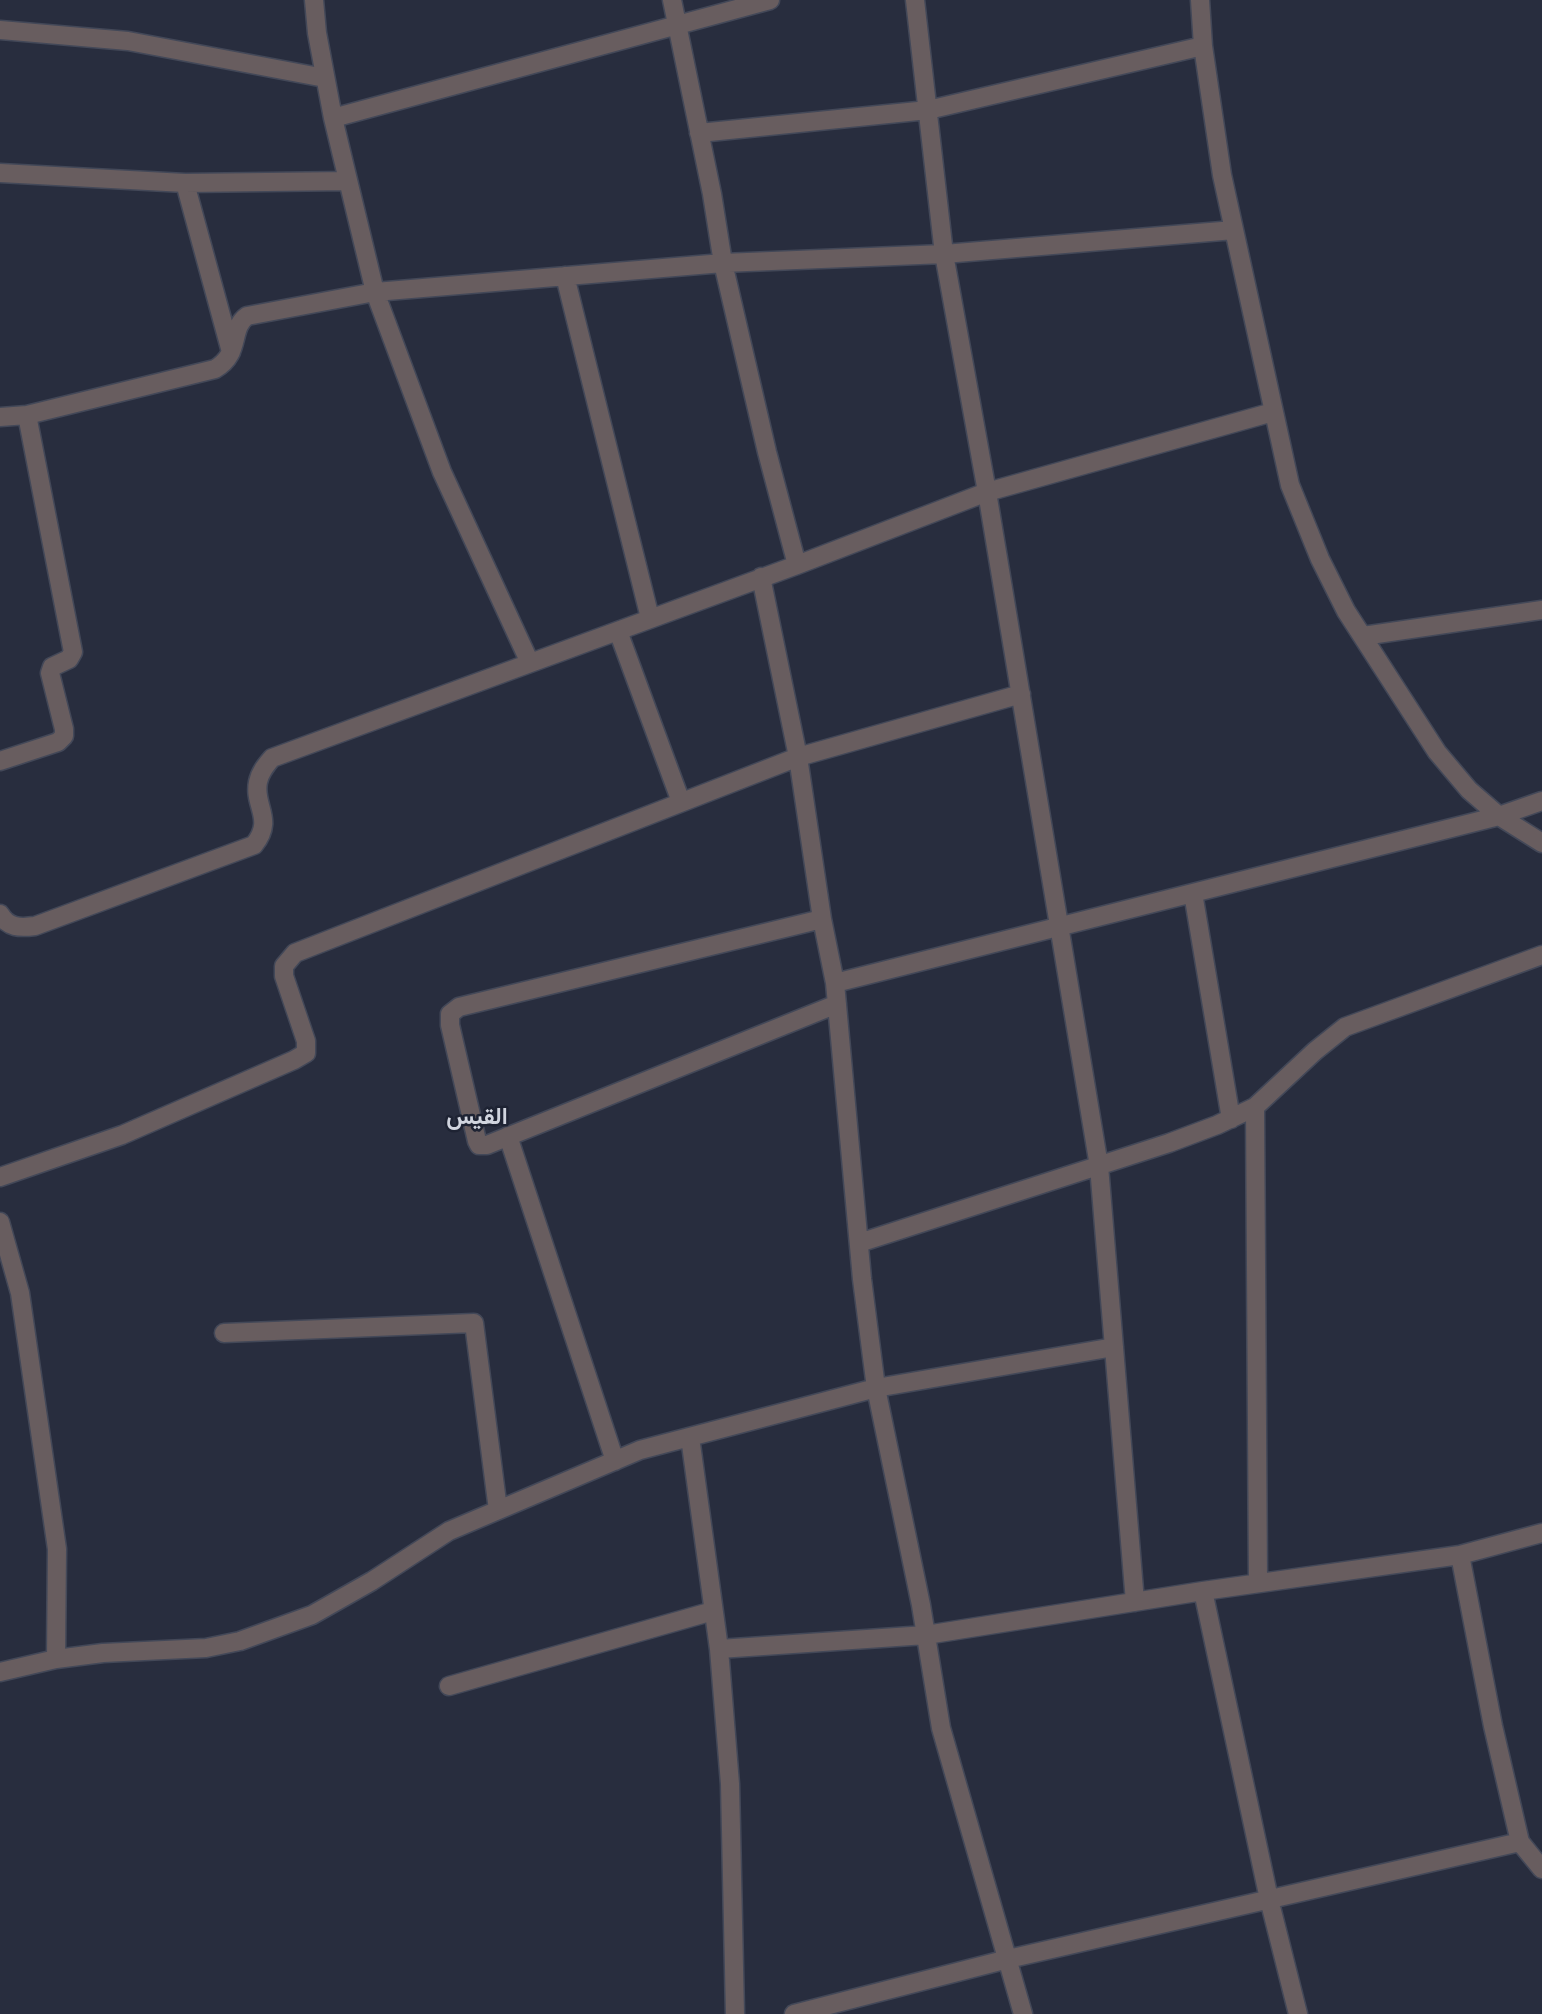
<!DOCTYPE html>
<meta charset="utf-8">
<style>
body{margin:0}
canvas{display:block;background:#282d3e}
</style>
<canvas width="1542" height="2014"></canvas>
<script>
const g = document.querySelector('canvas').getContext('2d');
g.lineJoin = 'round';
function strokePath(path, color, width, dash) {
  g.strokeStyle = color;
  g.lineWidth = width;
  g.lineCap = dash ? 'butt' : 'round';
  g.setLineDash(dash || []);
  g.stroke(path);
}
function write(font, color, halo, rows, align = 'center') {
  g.font = font + ' Raleway,Vazirmatn,sans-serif';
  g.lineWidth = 5;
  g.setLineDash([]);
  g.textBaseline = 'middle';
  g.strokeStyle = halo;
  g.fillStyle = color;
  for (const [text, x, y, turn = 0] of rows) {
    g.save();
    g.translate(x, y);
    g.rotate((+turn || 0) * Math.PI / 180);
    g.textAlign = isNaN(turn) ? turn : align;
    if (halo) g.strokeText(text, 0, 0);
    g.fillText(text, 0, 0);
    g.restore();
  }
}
const street = new Path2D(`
 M 314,0 L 317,33 L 333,118 L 375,292 L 442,472 L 530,663
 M 672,0 L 712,194 L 723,263 L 767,452 L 797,565
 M 915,0 L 944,254 L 987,492 L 1099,1166 L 1135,1602
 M 1200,0 L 1203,46 L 1222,175 L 1290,485 L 1320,559 L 1346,611 L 1437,752 L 1469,790 L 1499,816 L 1542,843
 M 0,30 L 128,41 L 325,78
 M 333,118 L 770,0
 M 699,133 L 928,110 L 1203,46
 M 0,173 L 185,183 L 348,181
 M 185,183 L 231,352
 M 565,276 L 650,618
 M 0,417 L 27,415 L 215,369 C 242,353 229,329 247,316 L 375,292 L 723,263 L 944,254 L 1234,230
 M 761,577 L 798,757 L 822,919 L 835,983 L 862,1279 L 876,1388 L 921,1605 L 941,1728 L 1023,2014
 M 618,631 L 681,802
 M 1363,636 L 1542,610
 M 0,761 L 58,742 L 64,736 L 64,729 L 50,673 L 52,667 L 69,659 L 73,652 L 27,415
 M 1193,893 L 1231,1119
 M 0,914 C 8,928 20,928 35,926 L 254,845 C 275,819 253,806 258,782 C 260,772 266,765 272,758 L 797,565 L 987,492 L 1273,412
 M 822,919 L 459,1007 L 450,1014 L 450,1025 L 477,1141 L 479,1145 L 487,1145 L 837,1004
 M 835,983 L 1499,816 L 1542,801
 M 1255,1107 L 1258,1583
 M 508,1136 L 615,1461
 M 0,1177 L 122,1135 L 294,1060 L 306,1053 L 306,1041 L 284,976 L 284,966 L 295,953 L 798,757 L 1021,694
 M 0,1222 L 20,1293 L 57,1549 L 56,1659
 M 859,1243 L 1169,1143 L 1217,1125 L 1255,1107 L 1315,1051 L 1345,1027 L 1542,955
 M 224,1333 L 474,1323 L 498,1510
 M 690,1437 L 719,1649 L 730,1784 L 735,2014
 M 1460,1555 L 1542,1533
 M 1203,1591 L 1269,1899 L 1298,2014
 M 719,1649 L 926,1635 L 1203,1591 L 1460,1555 L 1493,1726 L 1520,1842 L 1542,1869
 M 0,1672 L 56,1659 L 103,1653 L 206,1648 L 240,1641 L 312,1615 L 372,1581 L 449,1531 L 640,1450 L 876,1388 L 1114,1347
 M 449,1686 L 713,1611
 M 794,2014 L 1008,1959 L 1520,1842`);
strokePath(street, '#434858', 21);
strokePath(street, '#685d5f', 18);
write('bold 23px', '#d1d5df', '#1e2333', [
 ["القيس",477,1117]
]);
</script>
